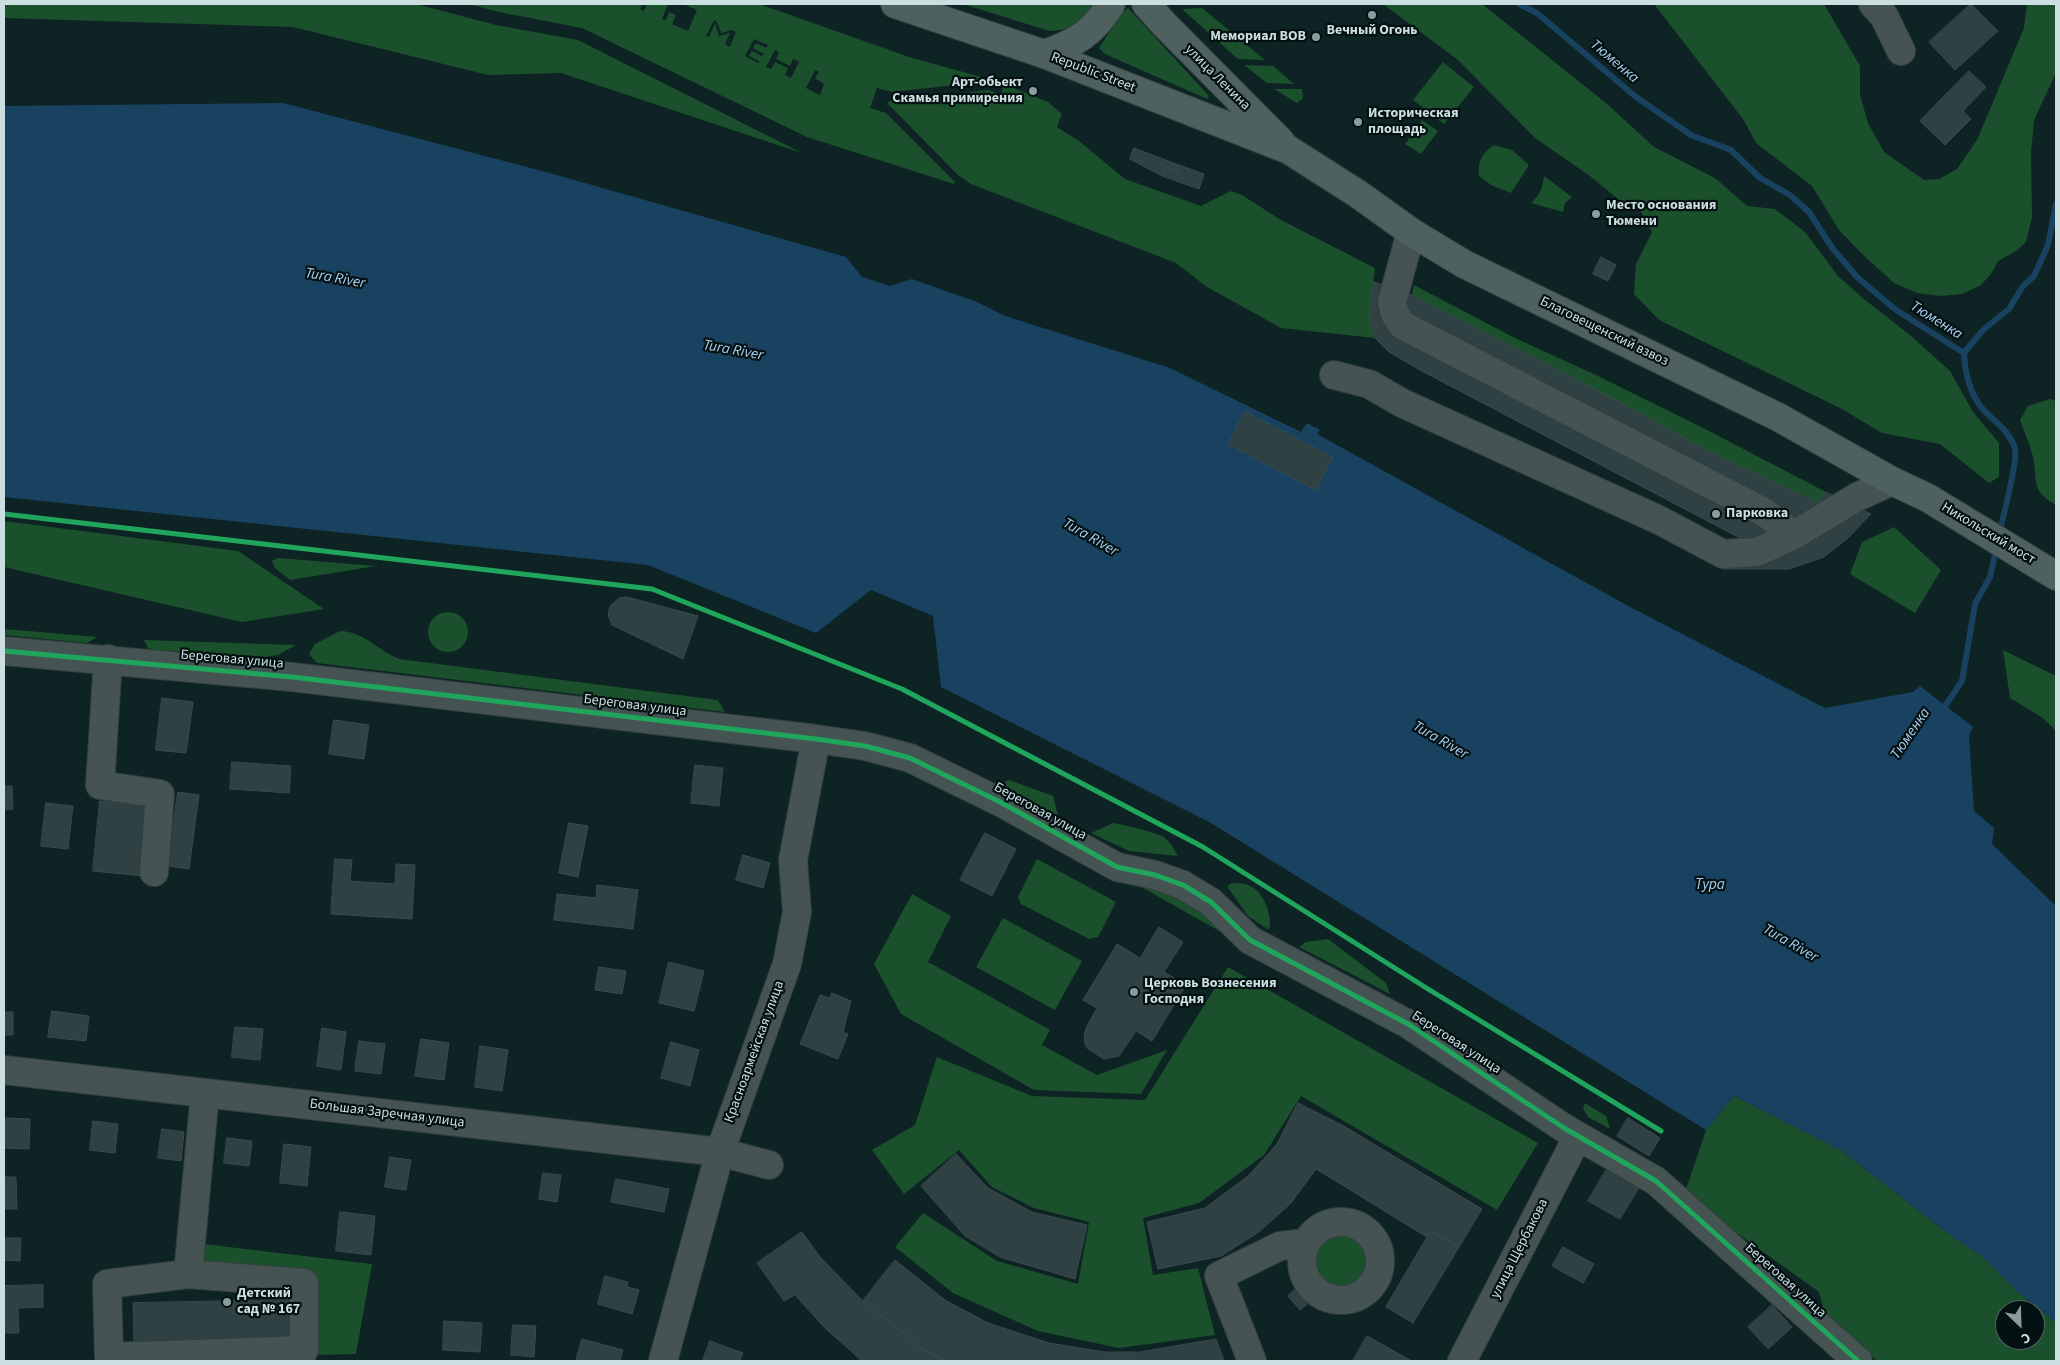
<!DOCTYPE html>
<meta charset="utf-8">
<style>
body{margin:0}
#map{position:relative;width:2060px;height:1365px;overflow:hidden;background:#0e2323;font-family:"Source Sans 3",sans-serif}
canvas{display:block}
.frame{position:absolute;inset:0;border:5px solid #ccdfe0;pointer-events:none}
.north{position:absolute;left:1995px;top:1300px;width:50px;height:50px;box-sizing:border-box;background:#041112;border:1px solid #546364;border-radius:50%;rotate:156deg;font-size:14px;font-weight:700;line-height:20px;text-align:center;color:#ccdfe0}
.north::after{content:'';display:block;margin:auto;width:18px;height:22px;background:#8a9d9e;clip-path:polygon(50% 0,100% 100%,50% 72%,0 100%)}
</style>
<div id="map">
<canvas width="2060" height="1365"></canvas>
<div class="frame"></div>
<div class="north">С</div>
</div>
<script>
const g = document.querySelector('canvas').getContext('2d');
g.lineJoin = 'round';
function fillPath(path, color) {
  g.fillStyle = color;
  g.fill(path, 'evenodd');
}
function strokePath(path, color, width, dash) {
  g.strokeStyle = color;
  g.lineWidth = width;
  g.lineCap = dash ? 'butt' : 'round';
  g.setLineDash(dash || []);
  g.stroke(path);
}
function write(font, color, halo, rows, align = 'center') {
  g.font = font + ' "Source Sans 3",sans-serif';
  g.lineWidth = 4.5;
  g.setLineDash([]);
  g.textBaseline = 'middle';
  g.strokeStyle = halo;
  g.fillStyle = color;
  for (const [text, x, y, turn = 0] of rows) {
    g.save();
    g.translate(x, y);
    g.rotate((+turn || 0) * Math.PI / 180);
    g.textAlign = isNaN(turn) ? turn : align;
    if (halo) g.strokeText(text, 0, 0);
    g.fillText(text, 0, 0);
    g.restore();
  }
}
fillPath(new Path2D(`
 M 4,4 L 416,4 L 496,25 L 578,40 L 802,153 L 561,73 L 488,75 L 293,27 L 4,18 Z
 M 468,4 L 642,4 L 640,9 L 644,11 L 647,4 L 668,4 L 662,19 L 666,20 L 669,12 L 676,15 L 672,24 L 688,31 L 697,10 L 683,4 L 759,4 L 909,57 L 985,78 L 983,82 L 892,92 L 877,88 L 870,108 L 886,113 L 955,182 L 954,184 L 807,137 L 582,28 L 499,12 ZM 714,20 L 717,22 L 721,33 L 732,30 L 736,32 L 730,47 L 725,44 L 730,33 L 719,36 L 715,23 L 709,37 L 706,36 ZM 754,39 L 768,45 L 766,48 L 756,43 L 753,48 L 764,54 L 762,56 L 752,51 L 749,56 L 759,61 L 758,63 L 745,56 ZM 775,50 L 779,52 L 776,59 L 790,66 L 793,59 L 799,62 L 791,78 L 785,75 L 788,68 L 775,62 L 771,69 L 766,67 ZM 815,70 L 819,72 L 815,78 L 824,84 L 820,95 L 806,88 Z
 M 963,4 L 1098,4 C 1080,22 1076,30 1049,31 Z
 M 1383,4 L 1482,4 L 1606,103 L 1654,147 L 1715,178 L 1747,206 L 1775,209 L 1805,232 L 1838,276 L 1864,299 L 1910,335 L 1950,371 L 1973,412 L 1999,443 L 1999,477 L 1989,483 L 1940,444 L 1882,433 L 1842,409 L 1659,320 L 1634,294 L 1636,264 L 1652,232 L 1639,208 L 1624,204 L 1590,176 L 1535,138 L 1458,60 Z
 M 1654,4 L 1824,4 L 1860,66 L 1860,95 L 1868,123 L 1884,152 L 1924,180 L 1939,179 L 1957,169 L 1977,140 L 2024,28 L 2027,4 L 2056,4 L 2056,73 L 2034,120 L 2031,153 L 2032,217 L 2026,242 L 2016,251 L 1998,261 L 1991,274 L 1981,285 L 1962,294 L 1941,296 L 1917,293 L 1894,283 L 1861,253 L 1839,230 L 1812,186 L 1756,143 L 1743,119 Z
 M 1128,8 L 1209,96 L 1207,99 L 1105,54 L 1099,48 L 1121,14 Z
 M 1202,8 L 1265,60 L 1238,59 L 1182,9 Z
 M 1443,62 L 1474,87 L 1444,124 L 1413,100 Z
 M 1244,65 L 1273,66 L 1294,84 L 1267,83 Z
 M 1004,84 L 1048,102 L 1062,114 L 1057,127 L 1079,141 L 1125,179 L 1201,206 L 1231,191 L 1242,195 L 1281,220 L 1375,268 L 1369,321 L 1375,338 L 1281,328 L 1207,287 L 1176,263 L 971,184 L 958,175 L 888,104 L 889,101 L 988,90 L 1001,94 Z
 M 1274,89 L 1302,89 L 1303,98 L 1297,103 Z
 M 1422,120 L 1438,131 L 1421,154 L 1405,144 Z
 M 1494,145 L 1512,150 L 1529,165 L 1511,193 L 1491,185 L 1479,176 C 1478,160 1482,154 1494,145 Z
 M 1544,176 L 1572,197 L 1565,203 L 1563,212 L 1531,203 C 1540,195 1543,188 1544,176 Z
 M 1414,285 L 1513,337 L 1600,377 L 1707,430 L 1826,492 L 1817,502 L 1710,452 L 1412,295 Z
 M 2050,399 L 2056,401 L 2056,505 C 2030,490 2038,482 2033,457 C 2030,444 2024,432 2020,420 L 2028,406 Z
 M 4,521 L 238,551 L 324,609 L 242,622 L 4,567 Z
 M 1894,527 L 1941,570 L 1915,613 L 1850,574 L 1862,542 Z
 M 278,558 L 376,566 L 290,580 L 275,568 L 272,561 Z
 M428 632a20 20 0 1 1 40 0a20 20 0 1 1-40 0Z
 M 4,629 L 98,637 L 87,643 L 4,635 Z
 M 340,631 C 363,631 379,651 399,659 L 718,700 L 725,712 L 317,663 L 309,654 L 315,644 Z
 M 144,640 L 296,645 L 278,655 L 266,657 L 154,650 L 148,648 Z
 M 2003,650 L 2056,676 L 2056,731 L 2043,718 L 2010,698 Z
 M 1009,780 L 1053,796 L 1058,816 L 1000,784 Z
 M 1113,823 C 1121,824 1158,833 1164,837 C 1170,842 1174,849 1178,856 L 1129,851 L 1091,833 Z
 M 1037,859 L 1116,902 L 1098,937 L 1089,939 L 1021,904 L 1018,897 Z
 M 1127,879 L 1178,891 L 1230,937 Z
 M 1232,883 C 1238,883 1246,883 1252,887 C 1264,894 1273,916 1269,930 L 1248,916 L 1227,886 Z
 M 912,894 L 951,916 L 928,962 L 1050,1030 L 1042,1045 L 1097,1075 L 1167,1050 L 1141,1094 L 1034,1090 L 901,1014 L 874,964 Z
 M 1003,918 L 1082,961 L 1055,1010 L 976,967 Z
 M 1328,939 L 1386,983 L 1390,994 L 1299,947 L 1306,942 Z
 M 1228,967 L 1538,1143 L 1497,1210 L 1301,1096 L 1264,1155 L 1199,1203 L 1143,1218 L 1153,1275 L 1198,1268 L 1215,1335 L 1119,1348 L 1038,1331 L 953,1293 L 895,1247 L 923,1213 L 997,1261 L 1078,1284 L 1089,1222 L 1034,1208 L 992,1187 L 959,1150 L 904,1194 L 872,1150 L 915,1125 L 937,1057 L 1032,1096 L 1145,1100 Z
 M 1734,1096 L 1842,1151 L 1946,1232 L 1983,1257 L 2020,1294 L 2056,1322 L 2056,1361 L 1877,1361 L 1824,1311 L 1819,1292 L 1684,1195 L 1706,1130 ZM 2005,1310 L 2035,1310 L 2035,1340 L 2005,1340 Z
 M 1585,1103 L 1606,1116 L 1610,1129 L 1588,1117 L 1583,1108 Z
 M1313 1260a27 27 0 1 1 54 0a27 27 0 1 1-54 0Z
 M 195,1243 L 372,1264 L 356,1354 L 313,1355 L 314,1280 L 193,1271 Z`), '#1b502c');
fillPath(new Path2D(`
 M 283,103 L 546,172 L 846,257 L 862,277 L 890,286 L 912,279 L 977,302 L 1005,316 L 1170,368 L 1301,432 L 1307,423 L 1320,430 L 1318,434 L 1634,609 L 1825,708 L 1913,692 L 1920,686 L 1973,727 L 1969,736 L 1974,811 L 1994,828 L 1992,844 L 2056,906 L 2056,1322 L 2020,1294 L 1983,1257 L 1946,1232 L 1842,1151 L 1734,1096 L 1706,1130 L 1211,823 L 941,687 L 933,616 L 871,590 L 816,633 L 648,565 L 4,497 L 4,106 Z`), '#194261');
fillPath(new Path2D(`
 M 1320,430 L 1322,431 L 1321,433 L 1635,606 L 1634,609 L 1317,434 Z`), '#0e2323');
strokePath(new Path2D(`
 M 1519,4 L 1537,13 L 1636,97 L 1691,135 L 1731,150 L 1760,178 L 1790,195 L 1809,212 L 1833,249 L 1858,278 L 1896,310 L 1964,353 C 1965,373 1969,391 1981,407 C 1992,420 2009,430 2015,448 C 2018,461 2003,518 1999,534
 M 1964,353 L 1984,329 L 2009,309 L 2023,286 L 2034,276 L 2048,245 L 2056,204
 M 1941,712 L 1962,681 L 1975,604 L 1990,577 L 1997,546`), '#194261', 6);
const building = new Path2D(`
 M 1971,4 L 1998,31 L 1955,70 L 1929,42 Z
 M 1969,71 L 1986,87 L 1963,111 L 1971,119 L 1945,145 L 1920,121 Z
 M 1134,148 L 1179,165 L 1177,171 L 1165,167 L 1162,176 L 1130,159 Z
 M 1179,165 L 1204,174 L 1199,189 L 1162,176 L 1165,167 L 1177,171 Z
 M 1601,257 L 1616,265 L 1608,281 L 1593,274 Z
 M 1374,282 L 1412,295 L 1614,399 L 1710,452 L 1817,502 L 1826,492 L 1871,514 L 1847,539 L 1824,557 L 1789,569 L 1722,569 L 1723,541 L 1740,538 L 1418,369 L 1389,352 L 1375,338 L 1369,321 Z
 M 1245,412 L 1333,457 L 1316,490 L 1228,444 Z
 M 627,597 L 698,616 L 683,659 L 612,625 L 608,615 L 610,606 L 619,598 Z
 M 162,698 L 193,702 L 186,753 L 156,750 Z
 M 334,720 L 369,725 L 364,759 L 329,754 Z
 M 232,762 L 291,766 L 289,793 L 230,789 Z
 M 695,765 L 723,768 L 719,806 L 691,803 Z
 M 4,786 L 12,786 L 13,809 L 4,810 Z
 M 178,792 L 199,795 L 189,869 L 168,866 Z
 M 100,801 L 150,806 L 143,876 L 93,871 Z
 M 46,803 L 73,806 L 68,849 L 41,846 Z
 M 569,823 L 588,826 L 578,877 L 559,873 Z
 M 985,833 L 1016,849 L 992,896 L 960,880 Z
 M 743,855 L 770,863 L 763,888 L 736,880 Z
 M 335,859 L 352,860 L 350,881 L 395,884 L 396,864 L 415,865 L 412,919 L 331,914 Z
 M 597,885 L 638,890 L 633,929 L 554,920 L 557,894 L 596,898 Z
 M 1159,927 L 1183,942 L 1164,972 L 1186,985 L 1152,1041 L 1136,1031 L 1119,1056 L 1104,1059 L 1088,1049 L 1085,1044 L 1084,1035 L 1087,1026 L 1097,1008 L 1083,1000 L 1117,944 L 1140,958 Z
 M 669,962 L 704,971 L 694,1011 L 659,1003 Z
 M 599,967 L 626,971 L 622,994 L 595,990 Z
 M 832,993 L 851,1001 L 843,1032 L 848,1034 L 838,1059 L 800,1044 L 820,995 L 830,998 Z
 M 52,1011 L 89,1016 L 86,1041 L 48,1037 Z
 M 4,1012 L 13,1012 L 13,1035 L 4,1035 Z
 M 235,1027 L 263,1029 L 260,1060 L 232,1057 Z
 M 322,1028 L 346,1032 L 341,1070 L 317,1066 Z
 M 421,1039 L 449,1043 L 444,1080 L 415,1076 Z
 M 359,1041 L 385,1044 L 381,1074 L 355,1071 Z
 M 671,1042 L 699,1050 L 690,1086 L 661,1078 Z
 M 480,1046 L 508,1050 L 502,1091 L 475,1087 Z
 M 1298,1103 L 1342,1125 L 1482,1209 L 1459,1247 L 1431,1231 L 1427,1237 L 1316,1169 L 1291,1203 L 1259,1232 L 1221,1256 L 1158,1269 L 1147,1222 L 1205,1208 L 1248,1176 L 1277,1144 Z
 M 4,1118 L 30,1119 L 29,1149 L 4,1148 Z
 M 1628,1118 L 1660,1138 L 1649,1156 L 1617,1136 Z
 M 93,1121 L 118,1124 L 115,1153 L 90,1150 Z
 M 162,1129 L 184,1132 L 181,1161 L 158,1158 Z
 M 227,1138 L 252,1141 L 249,1166 L 224,1163 Z
 M 284,1144 L 311,1147 L 307,1186 L 280,1183 Z
 M 956,1154 L 988,1188 L 1032,1212 L 1087,1225 L 1075,1279 L 1000,1257 L 965,1236 L 921,1186 Z
 M 390,1157 L 411,1160 L 406,1190 L 385,1187 Z
 M 1608,1167 L 1640,1186 L 1620,1219 L 1588,1201 Z
 M 543,1173 L 561,1175 L 557,1202 L 539,1199 Z
 M 4,1177 L 16,1177 L 17,1209 L 4,1209 Z
 M 616,1179 L 669,1189 L 664,1212 L 611,1202 Z
 M 340,1212 L 375,1216 L 371,1255 L 336,1251 Z
 M 1431,1231 L 1459,1247 L 1413,1323 L 1386,1307 Z
 M 802,1232 L 820,1257 L 863,1301 L 924,1350 L 947,1361 L 862,1361 L 825,1328 L 795,1295 L 784,1301 L 757,1263 Z
 M 4,1238 L 21,1238 L 20,1261 L 4,1260 Z
 M 1563,1247 L 1594,1264 L 1583,1283 L 1552,1266 Z
 M 895,1260 L 945,1300 L 988,1323 L 1049,1343 L 1104,1352 L 1140,1352 L 1216,1339 L 1224,1361 L 947,1361 L 924,1350 L 863,1301 Z
 M 605,1276 L 628,1282 L 627,1287 L 639,1290 L 632,1314 L 598,1304 Z
 M 1303,1283 L 1315,1298 L 1300,1310 L 1288,1296 Z
 M 43,1285 L 43,1307 L 18,1308 L 19,1333 L 4,1333 L 4,1286 Z
 M 291,1300 L 292,1340 L 134,1342 L 133,1303 Z
 M 1772,1305 L 1792,1327 L 1768,1349 L 1748,1327 Z
 M 444,1321 L 482,1323 L 480,1352 L 443,1350 Z
 M 513,1325 L 536,1326 L 534,1357 L 511,1355 Z
 M 1367,1336 L 1412,1361 L 1353,1361 Z
 M 582,1339 L 623,1350 L 620,1361 L 576,1361 Z
 M 710,1341 L 743,1353 L 740,1361 L 703,1360 Z`);
fillPath(building, '#2f4142');
strokePath(building, '#3b4a4d', 1);
const minor = new Path2D(`
 M 1873,4 L 1884,16 L 1901,51
 M 1411,232 L 1392,302 L 1395,314 L 1402,325 L 1764,512 L 1794,535
 M 1334,375 L 1369,384 L 1402,403 L 1659,520 L 1723,554 L 1757,552 L 1794,535 L 1857,497 L 1892,481
 M 4,651 L 292,677 L 816,739 L 865,746 L 910,758 L 1002,803 L 1117,867 L 1155,875 L 1183,885 L 1211,902 L 1250,940 L 1408,1024 L 1564,1128 L 1656,1181 L 1858,1361
 M 108,659 L 100,785 L 160,794 L 154,872
 M 4,1070 L 720,1152 L 769,1165
 M1302 1261a39 39 0 1 1 78 0a39 39 0 1 1-78 0Z
 M 188,1274 L 304,1283 L 304,1350 L 109,1357 L 107,1284 L 188,1274 L 205,1093
 M 663,1361 L 720,1152 L 787,964 L 797,912 L 793,860 L 816,739
 M 1252,1361 L 1219,1276 L 1280,1246 L 1306,1243
 M 1462,1361 L 1578,1136`);
const major = new Path2D(`
 M 895,4 L 1044,54 L 1289,150 L 1358,194 L 1411,232 L 1464,264 L 1778,417 L 1892,481 L 1928,498 L 2056,576
 M 1146,4 L 1164,24 L 1281,142
 M 1044,54 C 1076,43 1093,33 1111,4`);
strokePath(minor, '#313f3f', 30);
strokePath(major, '#313f3f', 30);
strokePath(minor, '#455353', 28);
strokePath(major, '#4e615f', 28);
strokePath(new Path2D(`
 M 4,514 L 652,589 L 902,689 L 1203,847 L 1428,989 L 1661,1131
 M 4,651 L 292,677 L 816,739 L 865,746 L 910,758 L 1002,803 L 1117,867 L 1155,875 L 1183,885 L 1211,902 L 1250,940 L 1408,1024 L 1564,1128 L 1656,1181 L 1858,1361`), '#20a55d', 5);
for (const [x, y, r, color] of [
 [1372,15,5,"#8a9d9e"],
 [1316,37,5,"#8a9d9e"],
 [1033,91,5,"#8a9d9e"],
 [1358,122,5,"#8a9d9e"],
 [1596,214,5,"#8a9d9e"],
 [1716,514,5,"#8a9d9e"],
 [1134,992,5,"#8a9d9e"],
 [227,1302,5,"#8a9d9e"]
]) {
  const dot = new Path2D();
  dot.arc(x, y, r, 0, 2 * Math.PI);
  g.fillStyle = color;
  g.fill(dot);
  strokePath(dot, '#041112', 2);
}
write('bold 14px', '#ccdfe0', '#041112', [
 ["Вечный Огонь",1372,31,"center"],
 ["Мемориал ВОВ",1306,37,"right"],
 ["Арт-обьект",1023,83,"right"],
 ["Скамья примирения",1023,99,"right"],
 ["Историческая",1368,114],
 ["площадь",1368,130],
 ["Место основания",1606,206],
 ["Тюмени",1606,222],
 ["Парковка",1726,514],
 ["Церковь Вознесения",1144,984],
 ["Господня",1144,1000],
 ["Детский",237,1294],
 ["сад № 167",237,1310]
], 'left');
write('14px', '#ccdfe0', '#041112', [
 ["Republic Street",1093,73,21],
 ["улица Ленина",1217,78,45],
 ["Благовещенский взвоз",1604,332,26],
 ["Никольский мост",1988,534,31],
 ["Береговая улица",232,660,5],
 ["Береговая улица",635,706,7],
 ["Береговая улица",1040,812,29],
 ["Береговая улица",1456,1043,33],
 ["Красноармейская улица",755,1052,-70],
 ["Большая Заречная улица",387,1114,7],
 ["улица Щербакова",1520,1249,-63],
 ["Береговая улица",1785,1281,42]
]);
write('italic 15px', '#abd1f2', '#041112', [
 ["Тюменка",1614,62,40],
 ["Tura River",335,279,10],
 ["Тюменка",1936,321,32],
 ["Tura River",733,351,10],
 ["Tura River",1090,538,30],
 ["Тюменка",1911,734,-56],
 ["Tura River",1440,741,30],
 ["Тура",1710,886],
 ["Tura River",1790,944,30]
]);
</script>
